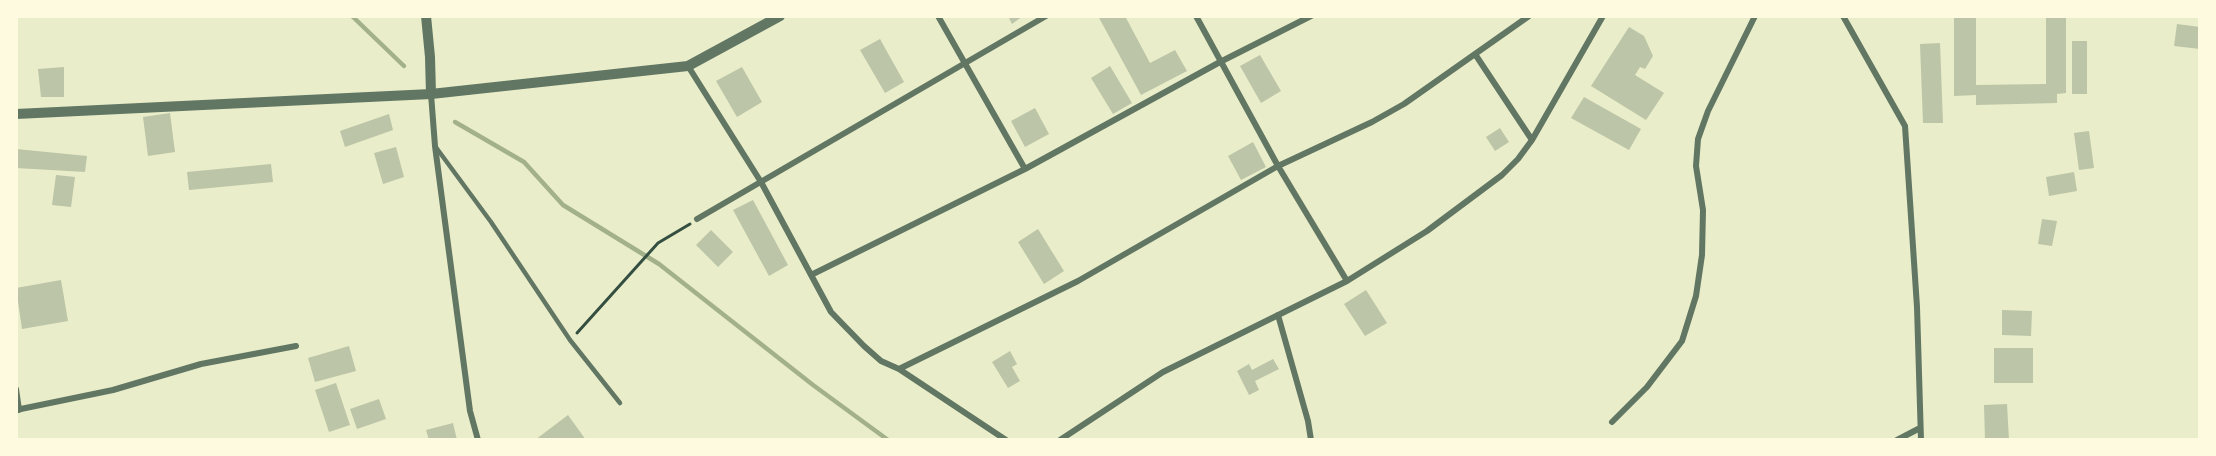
<!DOCTYPE html>
<style>
body{margin:0}
#map{position:relative;width:2216px;height:456px;overflow:hidden;background:#e9edc9;font-family:"Archivo Narrow",sans-serif}
canvas{display:block}
.frame{position:absolute;inset:0;border:18px solid #fefae0;pointer-events:none}
</style>
<div id="map">
<canvas width="2216" height="456"></canvas>
<div class="frame"></div>
</div>
<script>
const g = document.querySelector('canvas').getContext('2d');
g.lineJoin = 'round';
function strokePath(path, color, width, dash) {
  g.strokeStyle = color;
  g.lineWidth = width;
  g.lineCap = dash ? 'butt' : 'round';
  g.setLineDash(dash || []);
  g.stroke(path);
}
function fillPath(path, color) {
  g.fillStyle = color;
  g.fill(path, 'evenodd');
}
strokePath(new Path2D(`
 M 352,16 L 404,66
 M 455,122 L 524,162 L 563,205 L 659,264 L 813,385 L 888,440`), '#a3b18a', 4.5);
fillPath(new Path2D(`
 M 1008,16 L 1023,16 L 1012,24 Z
 M 1098,16 L 1125,16 L 1150,63 L 1175,50 L 1187,71 L 1141,95 Z
 M 1954,16 L 1976,16 L 1976,85 L 2046,84 L 2046,16 L 2066,16 L 2066,93 L 2057,94 L 2057,103 L 1976,105 L 1976,95 L 1954,96 Z
 M 2177,24 L 2200,27 L 2200,49 L 2174,46 Z
 M 1629,27 L 1644,36 L 1653,56 L 1645,69 L 1640,67 L 1635,75 L 1664,93 L 1646,120 L 1591,86 Z
 M 880,39 L 904,82 L 885,93 L 860,50 Z
 M 2072,41 L 2087,41 L 2087,94 L 2072,94 Z
 M 1940,43 L 1943,123 L 1923,123 L 1920,44 Z
 M 1260,55 L 1281,91 L 1261,103 L 1240,66 Z
 M 1110,66 L 1132,103 L 1113,114 L 1091,78 Z
 M 64,67 L 64,97 L 41,97 L 38,69 Z
 M 742,67 L 762,102 L 737,117 L 716,81 Z
 M 1584,97 L 1641,129 L 1629,150 L 1571,118 Z
 M 1035,108 L 1049,134 L 1025,147 L 1011,121 Z
 M 170,113 L 175,152 L 148,156 L 143,117 Z
 M 389,114 L 393,130 L 345,147 L 340,131 Z
 M 1500,128 L 1509,142 L 1495,151 L 1486,137 Z
 M 2089,131 L 2094,168 L 2079,170 L 2074,133 Z
 M 1253,142 L 1266,167 L 1241,180 L 1228,156 Z
 M 396,147 L 404,177 L 383,184 L 374,153 Z
 M 16,149 L 87,156 L 85,172 L 16,168 Z
 M 271,164 L 273,182 L 189,190 L 187,172 Z
 M 2074,172 L 2077,191 L 2049,196 L 2046,177 Z
 M 56,175 L 75,177 L 71,207 L 52,205 Z
 M 753,200 L 788,265 L 769,276 L 733,210 Z
 M 2042,219 L 2057,221 L 2052,246 L 2038,244 Z
 M 1038,229 L 1064,271 L 1044,284 L 1018,242 Z
 M 711,230 L 733,252 L 718,267 L 696,245 Z
 M 61,280 L 68,321 L 22,329 L 16,288 Z
 M 1366,290 L 1387,323 L 1365,336 L 1344,304 Z
 M 2002,310 L 2032,311 L 2031,336 L 2002,335 Z
 M 349,346 L 356,371 L 315,382 L 308,358 Z
 M 1994,348 L 2033,348 L 2033,383 L 1994,383 Z
 M 1010,351 L 1017,364 L 1012,367 L 1020,381 L 1008,388 L 992,362 Z
 M 1273,359 L 1279,369 L 1255,381 L 1259,390 L 1249,395 L 1237,371 L 1249,364 L 1252,370 Z
 M 336,383 L 350,425 L 329,432 L 315,390 Z
 M 379,399 L 386,419 L 357,429 L 350,409 Z
 M 2007,404 L 2009,440 L 1985,440 L 1984,405 Z
 M 568,415 L 586,440 L 535,440 Z
 M 453,423 L 457,440 L 429,440 L 426,430 Z`), '#bcc5a7');
strokePath(new Path2D(`
 M 577,333 L 658,243 L 690,224`), '#344e41', 3);
strokePath(new Path2D(`
 M 435,146 L 491,222 L 570,340 L 620,403`), '#617663', 4.5);
strokePath(new Path2D(`
 M 938,16 L 1025,169
 M 1196,16 L 1278,166 L 1347,281
 M 1843,16 L 1905,126 L 1917,307 L 1921,440
 M 1475,54 L 1532,140
 M 688,66 L 761,182 L 831,312 L 864,346 L 881,361 L 899,369 L 1006,440
 M 431,94 L 435,146 L 470,411 L 478,440
 M 697,219 L 1046,16
 M 811,275 L 1025,169 L 1220,62 L 1311,16
 M 1278,315 L 1308,421 L 1311,440
 M 899,369 L 1078,281 L 1278,166 L 1372,122 L 1404,104 L 1529,16
 M 16,389 L 19,410
 M 16,410 L 113,390 L 201,364 L 296,346
 M 1612,422 L 1647,387 L 1682,341 L 1696,296 L 1702,255 L 1703,210 L 1696,166 L 1698,139 L 1708,111 L 1755,16
 M 1060,440 L 1163,372 L 1347,281 L 1427,231 L 1502,175 L 1518,159 L 1532,140 L 1603,16
 M 1897,440 L 1920,428`), '#617663', 6);
strokePath(new Path2D(`
 M 426,16 L 430,57 L 431,94
 M 16,114 L 431,94 L 688,66 L 780,16`), '#617663', 10);
</script>
